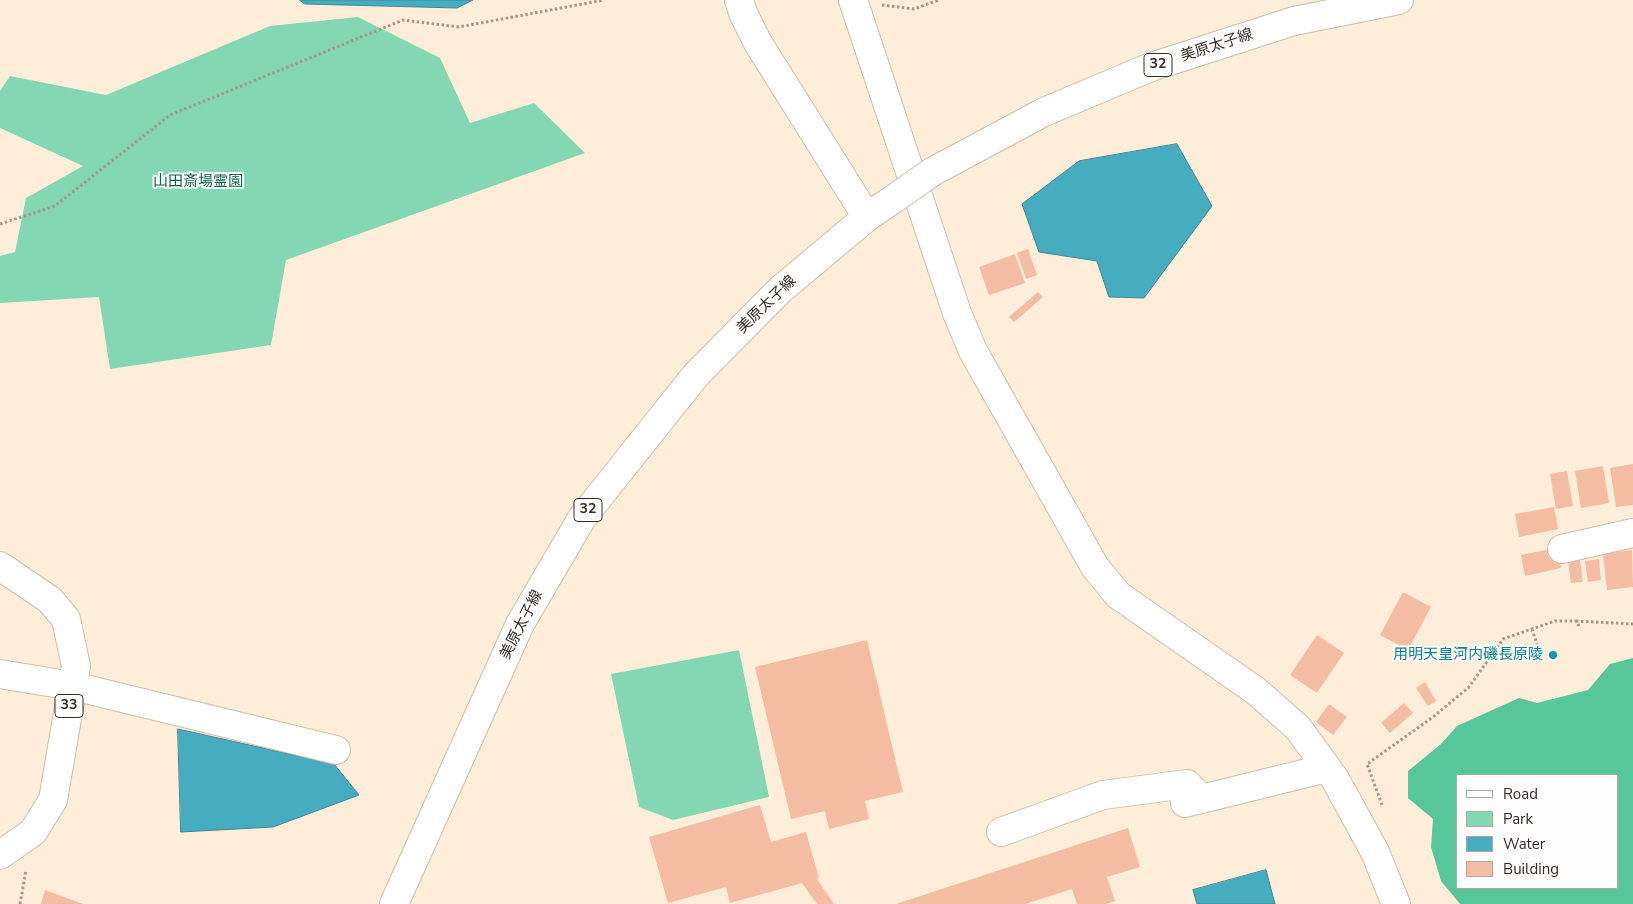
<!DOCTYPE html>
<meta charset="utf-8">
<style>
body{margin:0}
#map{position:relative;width:1633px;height:904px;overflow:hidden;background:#feeed9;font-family:"Nunito Sans",sans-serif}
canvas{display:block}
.legend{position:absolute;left:1456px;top:774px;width:162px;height:115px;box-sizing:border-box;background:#fdfdfd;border:1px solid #aca9a7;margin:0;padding:6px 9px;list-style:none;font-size:15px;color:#332c25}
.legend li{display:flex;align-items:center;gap:10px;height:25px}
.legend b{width:25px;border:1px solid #aca9a7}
</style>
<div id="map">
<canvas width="1633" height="904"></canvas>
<ul class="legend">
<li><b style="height:6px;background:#fff"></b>Road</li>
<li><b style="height:14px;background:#83d7b2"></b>Park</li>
<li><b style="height:14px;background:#46adc0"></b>Water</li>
<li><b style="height:14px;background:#f4bca3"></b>Building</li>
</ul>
</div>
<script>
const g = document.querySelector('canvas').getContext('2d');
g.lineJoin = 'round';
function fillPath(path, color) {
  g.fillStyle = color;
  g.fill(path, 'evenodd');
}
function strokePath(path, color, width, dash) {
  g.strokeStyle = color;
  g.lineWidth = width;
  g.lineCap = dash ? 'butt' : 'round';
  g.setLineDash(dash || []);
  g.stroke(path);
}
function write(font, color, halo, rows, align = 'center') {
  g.font = font + ' "Nunito Sans","Noto Sans JP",sans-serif';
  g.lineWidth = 4;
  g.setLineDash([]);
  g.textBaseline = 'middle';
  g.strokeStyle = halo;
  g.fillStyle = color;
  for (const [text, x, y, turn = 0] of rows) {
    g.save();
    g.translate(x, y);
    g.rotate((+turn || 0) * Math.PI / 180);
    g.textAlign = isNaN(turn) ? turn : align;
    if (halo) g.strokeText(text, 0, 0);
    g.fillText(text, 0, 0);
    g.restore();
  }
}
fillPath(new Path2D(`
 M 358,17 L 440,58 L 470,123 L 534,103 L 585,153 L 286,260 L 271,345 L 110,369 L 99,297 L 0,303 L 0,256 L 15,252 L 26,198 L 83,166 L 0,128 L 0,91 L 10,76 L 106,95 L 270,26 Z
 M 739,650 L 769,797 L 673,820 L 639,807 L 611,674 Z`), '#83d7b2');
fillPath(new Path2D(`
 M 1633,658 L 1633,904 L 1460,904 L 1441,881 L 1431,847 L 1433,819 L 1408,798 L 1408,771 L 1441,744 L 1457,726 L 1519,698 L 1537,703 L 1588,690 L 1610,664 ZM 1457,775 L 1617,775 L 1617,888 L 1457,888 Z`), '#57c79a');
const water = new Path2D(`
 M 300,0 L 473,0 L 457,8 L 305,4 Z
 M 1177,144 L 1212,206 L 1144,298 L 1109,297 L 1097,261 L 1039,252 L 1022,204 L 1079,161 Z
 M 178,729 L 334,764 L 359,795 L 273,827 L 181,832 Z
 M 1266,870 L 1275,904 L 1197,904 L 1193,890 Z`);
fillPath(water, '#46adc0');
strokePath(water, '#408692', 1);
fillPath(new Path2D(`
 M 1028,249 L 1037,275 L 1026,279 L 1017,253 Z
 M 1015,254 L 1025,283 L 989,295 L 979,267 Z
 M 1038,292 L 1043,297 L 1014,322 L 1009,317 Z
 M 1633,464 L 1633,505 L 1616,507 L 1610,468 Z
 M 1603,466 L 1609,503 L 1581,508 L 1575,471 Z
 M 1567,471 L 1573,506 L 1556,509 L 1550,474 Z
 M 1554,507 L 1558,529 L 1519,537 L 1515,514 Z
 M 1557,548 L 1561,568 L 1525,576 L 1521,555 Z
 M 1632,550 L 1633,587 L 1607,590 L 1603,554 Z
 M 1579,553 L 1583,582 L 1571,583 L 1567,554 Z
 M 1599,559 L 1601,580 L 1588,582 L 1585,561 Z
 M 1403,592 L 1431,607 L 1408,650 L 1380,635 Z
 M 1317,635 L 1344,653 L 1317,693 L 1290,675 Z
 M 867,640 L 903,792 L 865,801 L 869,819 L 829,829 L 825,811 L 791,819 L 755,667 Z
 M 1425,682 L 1436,701 L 1428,706 L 1416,688 Z
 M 1404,703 L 1413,713 L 1390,733 L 1381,723 Z
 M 1329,704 L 1347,717 L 1333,735 L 1316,722 Z
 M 760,805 L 771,842 L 806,832 L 819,878 L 817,879 L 834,904 L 817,904 L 802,883 L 730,903 L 726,887 L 668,903 L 649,837 Z
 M 1128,828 L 1140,867 L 1107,877 L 1115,901 L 1106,904 L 1077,904 L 1072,889 L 1025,904 L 896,904 Z
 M 45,890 L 83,904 L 41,904 Z`), '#f4bca3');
const street = new Path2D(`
 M 739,0 L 743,13 L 758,43 L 867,217
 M 853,0 L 957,313 L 973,351 L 1095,567 L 1118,595 L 1256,691 L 1298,728 L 1335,779 L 1375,852 L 1396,904
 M 1562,549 L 1633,533
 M 0,674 L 73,686 L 336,750
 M 1185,803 L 1327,768
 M 1001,832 L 1103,795 L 1187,784 L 1202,799`);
const primary = new Path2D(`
 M 932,172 L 1044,112 L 1151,67 L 1294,21 L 1399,0
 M 0,566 L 50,600 L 66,619 L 76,666 L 53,800 L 33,832 L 0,855
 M 394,904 L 520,624 L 582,518 L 695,376 L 780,290 L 867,217 L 895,198`);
strokePath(street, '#cdbda9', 30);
strokePath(primary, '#cdbda9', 30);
strokePath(new Path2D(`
 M 882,5 L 914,9 L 939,0
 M 0,224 L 55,206 L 170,115 L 403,20 L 459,27 L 604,0
 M 1576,621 L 1633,624
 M 1532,629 L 1540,654
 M 1382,805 L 1367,764 L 1433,717 L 1469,687 L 1503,639 L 1555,621 L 1576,621 L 1579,626
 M 20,904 L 26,870`), '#a49889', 3, [2.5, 2.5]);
strokePath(street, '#fff', 28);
strokePath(primary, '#fff', 28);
const primaryBridge = new Path2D(`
 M 895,198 L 932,172`);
strokePath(primaryBridge, '#cdbda9', 30, []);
strokePath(primaryBridge, '#fff', 28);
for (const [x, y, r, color] of [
 [1553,655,5,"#0f9aa8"]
]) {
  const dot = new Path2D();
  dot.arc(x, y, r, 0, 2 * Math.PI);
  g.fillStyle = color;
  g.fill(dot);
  strokePath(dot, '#fdfdfd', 2);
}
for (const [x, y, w] of [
 [1158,65,28],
 [588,510,28],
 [69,706,28]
]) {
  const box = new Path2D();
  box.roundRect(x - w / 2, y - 11.5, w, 23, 4);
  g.fillStyle = '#fdfdfd';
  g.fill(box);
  strokePath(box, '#332c25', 1);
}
write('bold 14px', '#332c25', null, [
 ["32",1158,65],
 ["32",588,510],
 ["33",69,706]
]);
write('15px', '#332c25', '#fdfdfd', [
 ["美原太子線",1217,46,-18],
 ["美原太子線",767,305,-44],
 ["美原太子線",522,625,-63]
]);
write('15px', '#0f6649', '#fdfdfd', [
 ["山田斎場霊園",198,182]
]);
write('15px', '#0d838f', '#fdfdfd', [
 ["用明天皇河内磯長原陵",1543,655]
], 'right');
</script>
